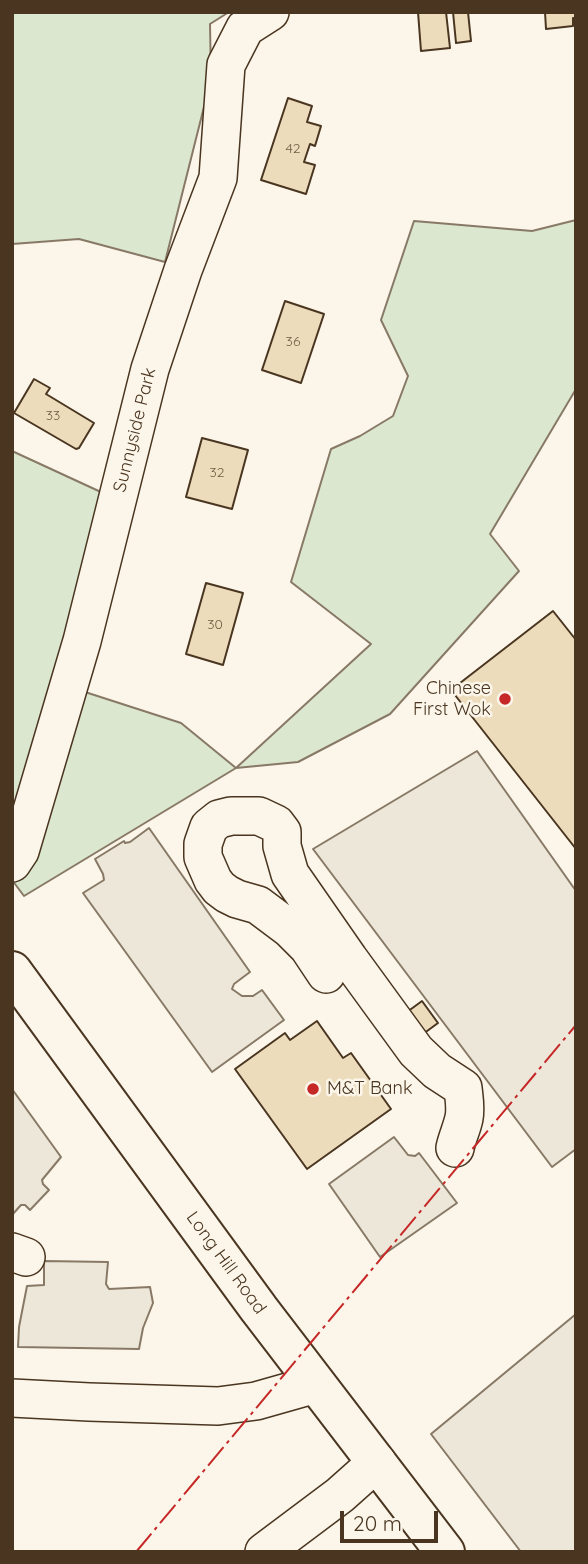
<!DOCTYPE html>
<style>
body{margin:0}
#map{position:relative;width:588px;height:1564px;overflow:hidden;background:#fbf6e9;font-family:Quicksand,sans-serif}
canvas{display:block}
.frame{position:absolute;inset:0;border:14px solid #4a3520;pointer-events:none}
.scale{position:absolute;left:340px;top:1511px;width:98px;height:32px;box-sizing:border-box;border:4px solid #4a3520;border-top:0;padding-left:9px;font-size:21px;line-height:24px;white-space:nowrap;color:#4a3520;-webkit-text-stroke:5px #fbf6e9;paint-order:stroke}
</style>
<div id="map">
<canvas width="588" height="1564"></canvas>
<div class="frame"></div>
<div class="scale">20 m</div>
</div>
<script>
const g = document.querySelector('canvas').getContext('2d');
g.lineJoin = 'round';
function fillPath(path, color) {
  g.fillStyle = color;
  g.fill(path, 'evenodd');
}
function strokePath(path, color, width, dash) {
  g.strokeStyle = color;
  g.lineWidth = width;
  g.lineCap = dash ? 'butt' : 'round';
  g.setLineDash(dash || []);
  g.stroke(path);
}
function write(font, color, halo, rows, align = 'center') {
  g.font = font + ' Quicksand,sans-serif';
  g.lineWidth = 5;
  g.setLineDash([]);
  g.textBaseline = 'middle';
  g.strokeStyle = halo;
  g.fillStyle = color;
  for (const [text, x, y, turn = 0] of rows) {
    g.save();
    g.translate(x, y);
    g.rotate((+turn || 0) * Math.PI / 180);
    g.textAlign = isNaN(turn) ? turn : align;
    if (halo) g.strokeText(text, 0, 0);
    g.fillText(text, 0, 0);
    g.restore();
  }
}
const green = new Path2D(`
 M 12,12 L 229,12 L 210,24 L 211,79 L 165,262 L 79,239 L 12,244 Z
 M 576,220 L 576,389 L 490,534 L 519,571 L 390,714 L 298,762 L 236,768 L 24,896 L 12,880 L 12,451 L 129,505 L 85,692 L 181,723 L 236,768 L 371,644 L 291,582 L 331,449 L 360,436 L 393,416 L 408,376 L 381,320 L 414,221 L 532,231 Z`);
fillPath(green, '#dce7d0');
strokePath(green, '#887966', 2);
const parking = new Path2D(`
 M 477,751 L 576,891 L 576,1149 L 552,1167 L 313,849 Z
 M 149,828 L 250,972 L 234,984 L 232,989 L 242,996 L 253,996 L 262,990 L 284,1020 L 212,1072 L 83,893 L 104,880 L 103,874 L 95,859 L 124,841 L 125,843 L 130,842 Z
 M 12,1089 L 61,1157 L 42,1180 L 43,1184 L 49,1190 L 30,1210 L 25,1205 L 21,1205 L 12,1215 Z
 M 394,1137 L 408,1155 L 415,1156 L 419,1153 L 457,1203 L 380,1257 L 329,1184 Z
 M 44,1261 L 108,1262 L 106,1284 L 109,1289 L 150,1287 L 153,1303 L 143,1328 L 139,1349 L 18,1347 L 19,1327 L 27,1286 L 44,1285 Z
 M 576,1314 L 576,1552 L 521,1552 L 431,1434 Z`);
fillPath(parking, '#ede7d9');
strokePath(parking, '#887966', 2);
const building = new Path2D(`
 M 418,12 L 446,12 L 450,48 L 421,51 Z
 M 453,12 L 468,12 L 471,41 L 456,43 Z
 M 545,12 L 576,12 L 576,18 L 573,18 L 573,26 L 546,29 Z
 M 288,98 L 312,106 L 307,122 L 321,126 L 315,146 L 310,144 L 304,162 L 315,165 L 306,194 L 261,180 Z
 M 285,301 L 324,314 L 301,383 L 262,370 Z
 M 34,379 L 50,388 L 46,394 L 94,423 L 79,448 L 76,449 L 14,413 Z
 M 202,438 L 248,450 L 232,509 L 186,497 Z
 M 206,583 L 243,593 L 223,665 L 186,654 Z
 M 553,611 L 576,640 L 576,849 L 451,690 Z
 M 422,1001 L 438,1023 L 404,1048 L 388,1026 Z
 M 317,1021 L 343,1058 L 351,1053 L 391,1109 L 307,1169 L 235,1069 L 285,1033 L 290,1040 Z`);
fillPath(building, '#ecdcbc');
strokePath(building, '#4a3520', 2);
const minor = new Path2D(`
 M 12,863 L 20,851 L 82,641 L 150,369 L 183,270 L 218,178 L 226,65 L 245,28 L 270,12
 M 326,974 L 308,947 L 290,929 L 258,905 L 237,899 L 227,894 L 219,888 L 213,880 L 203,857 L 203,844 L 209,827 L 219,819 L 231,816 L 259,816 L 276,824 L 282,832 L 282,846 L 290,874 L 349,959 L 416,1051 L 437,1071 L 463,1088 C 464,1098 466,1108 464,1118 C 462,1128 457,1138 455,1148
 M 12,1252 L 26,1257
 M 12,1398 L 89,1402 L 218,1406 L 256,1401 L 316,1384
 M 264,1552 L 340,1495 L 377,1462`);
const major = new Path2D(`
 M 12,971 L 259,1309 L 445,1552`);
strokePath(minor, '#4a3520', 40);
strokePath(major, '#4a3520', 42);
strokePath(minor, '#fbf6e9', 37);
strokePath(major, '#fbf6e9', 38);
strokePath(new Path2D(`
 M 136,1552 L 576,1025`), '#c62828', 2, [24, 5, 3.5, 5]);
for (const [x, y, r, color] of [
 [505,699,7,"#c62828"],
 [313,1089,7,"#c62828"]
]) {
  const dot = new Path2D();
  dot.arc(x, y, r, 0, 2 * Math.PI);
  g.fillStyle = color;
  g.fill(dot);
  strokePath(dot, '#fbf6e9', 2.5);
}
write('14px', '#725f47', null, [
 ["42",293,149],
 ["36",293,342],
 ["33",53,416],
 ["32",217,473],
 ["30",215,625]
]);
write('18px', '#4a3520', '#fbf6e9', [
 ["Sunnyside Park",135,430,-76],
 ["Long Hill Road",226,1263,54]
]);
write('18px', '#4a3520', '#fbf6e9', [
 ["Chinese",491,689],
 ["First Wok",491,710],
 ["M&T Bank",327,1089,"left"]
], 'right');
</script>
